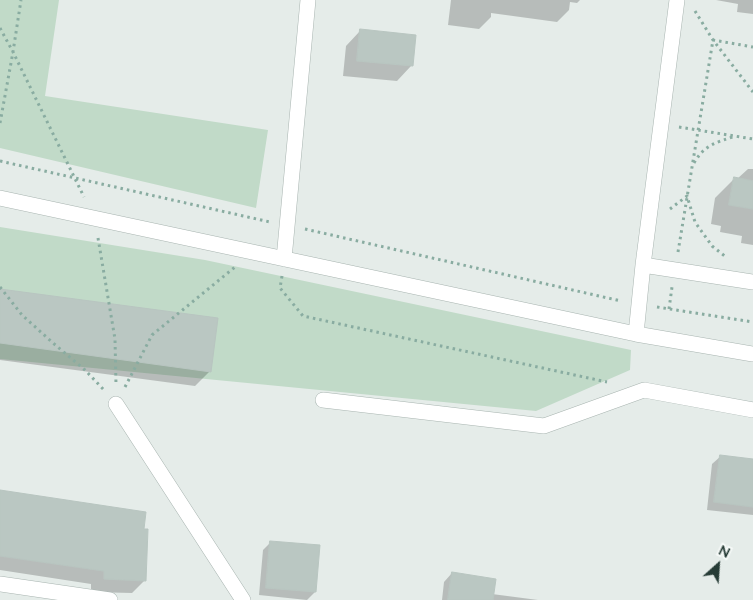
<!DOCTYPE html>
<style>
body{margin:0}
#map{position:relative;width:753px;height:600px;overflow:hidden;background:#e5ece9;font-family:Lato,sans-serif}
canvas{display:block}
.north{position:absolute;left:693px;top:540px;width:50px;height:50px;-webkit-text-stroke:4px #f5f9f7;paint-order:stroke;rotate:26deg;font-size:14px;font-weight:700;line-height:20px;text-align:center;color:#263c36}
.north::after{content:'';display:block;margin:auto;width:18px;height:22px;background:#263c36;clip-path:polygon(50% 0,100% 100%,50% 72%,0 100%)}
</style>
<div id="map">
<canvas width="753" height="600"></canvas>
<div class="north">N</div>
</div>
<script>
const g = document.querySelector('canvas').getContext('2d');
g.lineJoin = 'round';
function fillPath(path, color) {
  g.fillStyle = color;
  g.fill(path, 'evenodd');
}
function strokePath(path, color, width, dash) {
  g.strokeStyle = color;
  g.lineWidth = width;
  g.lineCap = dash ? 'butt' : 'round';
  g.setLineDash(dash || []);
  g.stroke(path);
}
fillPath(new Path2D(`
 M 0,0 L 59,0 L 45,96 L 268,130 L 256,208 L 0,148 Z
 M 0,227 L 205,260 L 631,350 L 630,370 L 536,411 L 0,359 Z`), '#c1dac8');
fillPath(new Path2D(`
 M 451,0 L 580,0 L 577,3 L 570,2 L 569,10 L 557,22 L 491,13 L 491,17 L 479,29 L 448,25 Z
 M 716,0 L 753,0 L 753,14 L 737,12 L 738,4 Z
 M 360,31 L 414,36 L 411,66 L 397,81 L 343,76 L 346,46 Z
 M 748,169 L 753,169 L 753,245 L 741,243 L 742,236 L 720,232 L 721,226 L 711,224 L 715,198 L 734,179 L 737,179 Z
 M 0,290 L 210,371 L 195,386 L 0,360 Z
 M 721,456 L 753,460 L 753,515 L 707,510 L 712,464 Z
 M 0,491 L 142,530 L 145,580 L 132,593 L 91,592 L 91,584 L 0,570 Z
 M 271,542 L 315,592 L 307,600 L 259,595 L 263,550 Z
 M 452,573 L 492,594 L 538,600 L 442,600 L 444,582 Z`), '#0003');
const building = new Path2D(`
 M 360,29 L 416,35 L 413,66 L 357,61 Z
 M 734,177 L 753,181 L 753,209 L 729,205 Z
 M 0,289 L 218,318 L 211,372 L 0,343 Z
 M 720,455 L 753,459 L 753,507 L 714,502 Z
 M 0,490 L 146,512 L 144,529 L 148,529 L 146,581 L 104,579 L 104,571 L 0,556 Z
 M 270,541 L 320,545 L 316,592 L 266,588 Z
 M 452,572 L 496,579 L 493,600 L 448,600 Z`);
fillPath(building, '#bac7c2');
strokePath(building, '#b8c5c0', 1);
const minor = new Path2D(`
 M 0,198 L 636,334 L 753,354
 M 284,259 L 308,0
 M 643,265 L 753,282
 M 636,334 L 643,265 L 677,0
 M 323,400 L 544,426 L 644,390 L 753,410
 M 116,404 L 243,600
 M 0,584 L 110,600`);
strokePath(minor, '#a8b4b0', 16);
strokePath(new Path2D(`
 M 695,11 L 713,40 L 753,92
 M 0,28 L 13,52 L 84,197
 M 0,123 L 13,52 L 21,0
 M 679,127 L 753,139
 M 0,161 L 270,222
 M 694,163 C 705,144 716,143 735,136
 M 670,209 L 687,196 L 695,222 L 712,246 L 726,257
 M 305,229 L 621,301
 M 98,238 L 115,339 L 116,385
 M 678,252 L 713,40 L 753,47
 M 282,276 L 280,288 L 303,316 L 607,382
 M 0,287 L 22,315 L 53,343 L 85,370 L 104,390
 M 657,307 L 753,322
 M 669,309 L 672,287
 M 125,387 L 152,335 L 235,267`), '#89aca1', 3, [2.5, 4]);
strokePath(minor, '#fff', 15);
</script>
